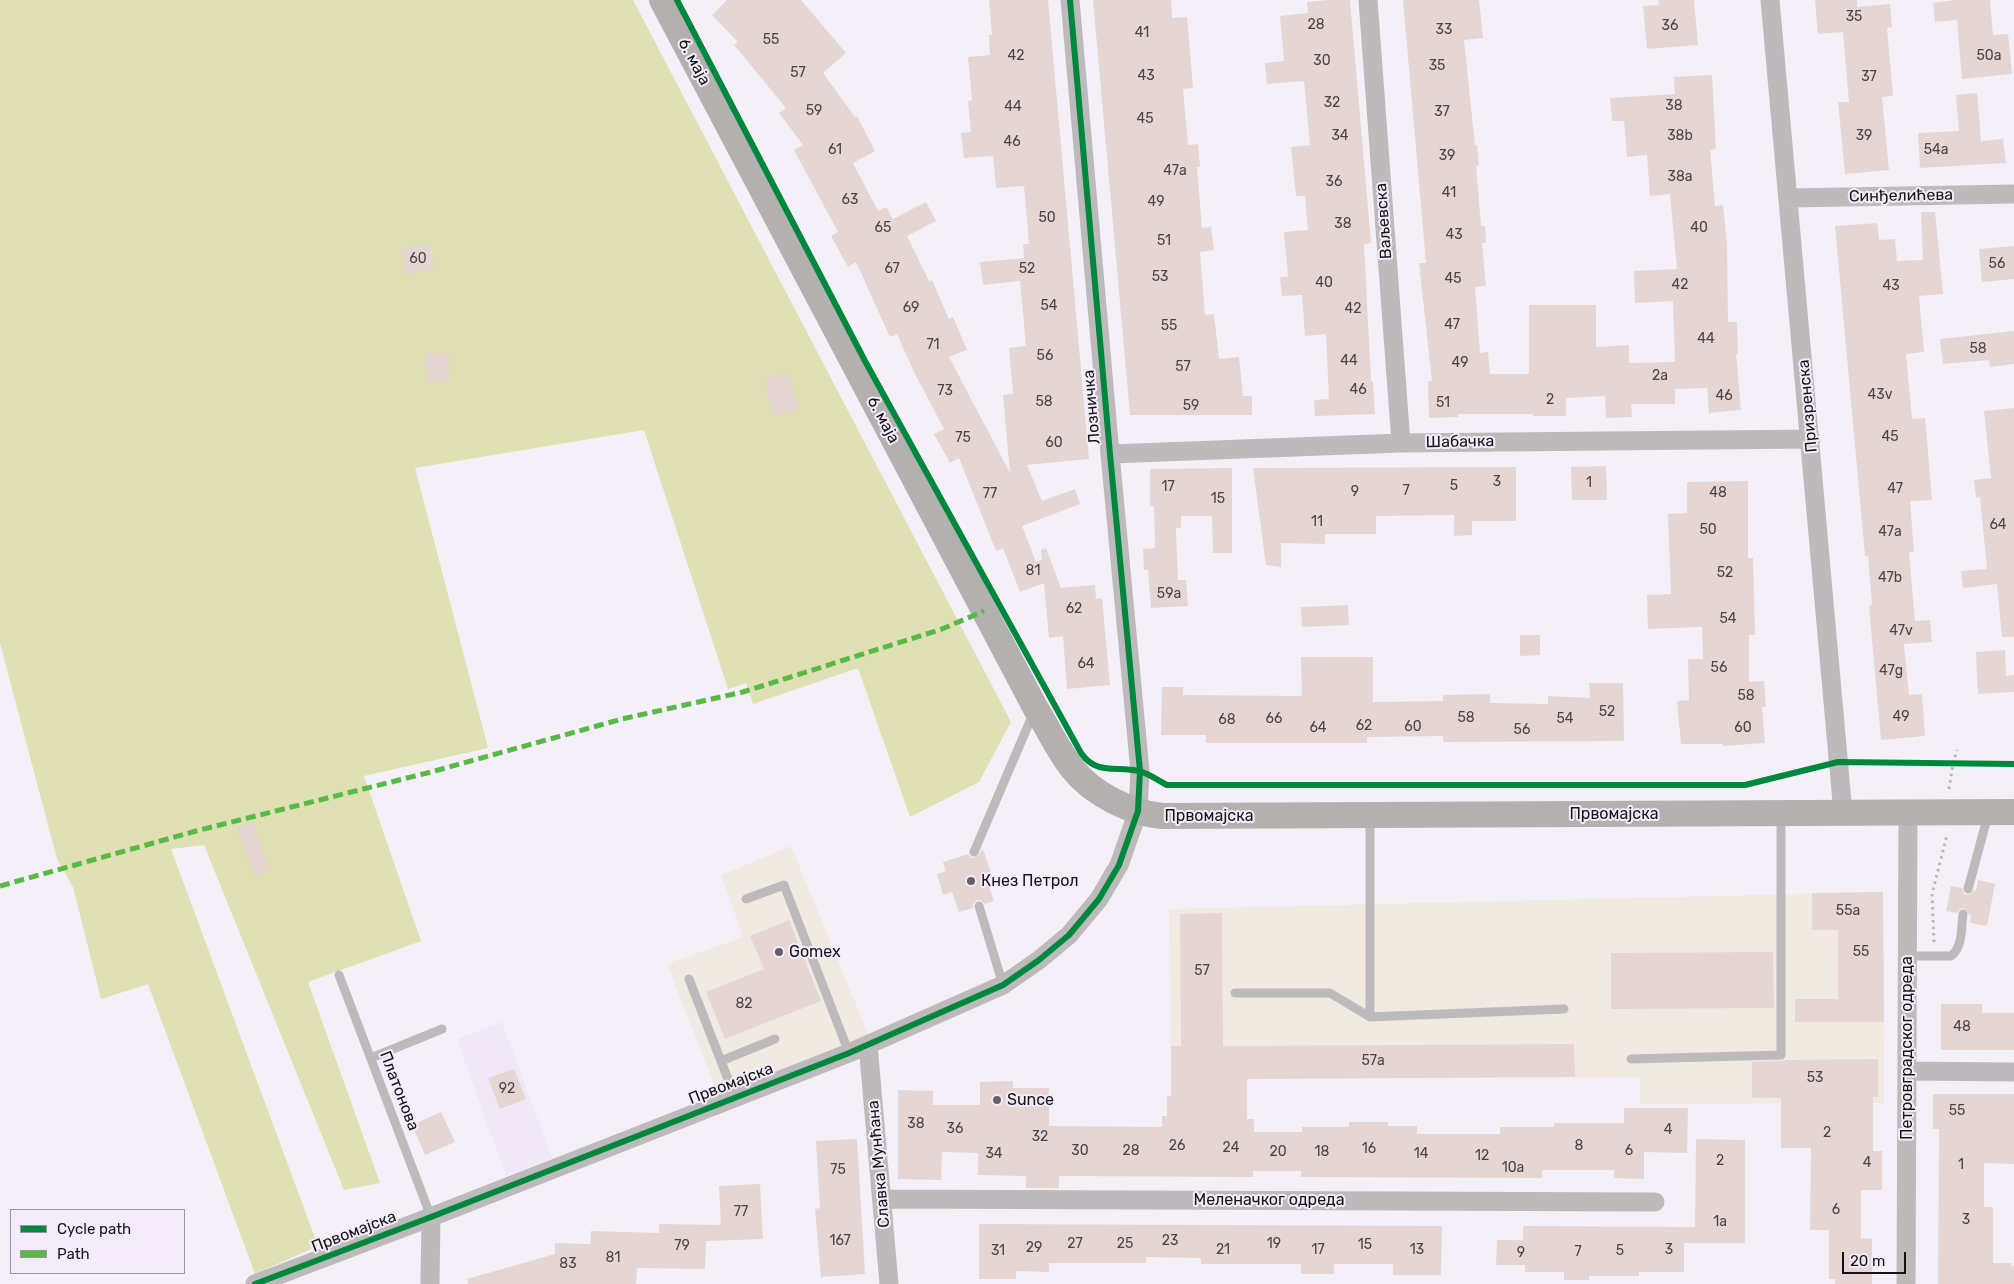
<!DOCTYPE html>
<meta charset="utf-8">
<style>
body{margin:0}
#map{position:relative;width:2014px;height:1284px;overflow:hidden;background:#f4f0f8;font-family:Rubik,sans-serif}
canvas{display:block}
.legend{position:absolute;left:10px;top:1209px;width:175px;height:65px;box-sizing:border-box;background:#f5ecfb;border:1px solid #9c95a0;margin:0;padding:6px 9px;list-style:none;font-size:15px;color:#161318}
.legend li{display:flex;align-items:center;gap:10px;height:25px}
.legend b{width:25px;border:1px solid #9c95a0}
.scale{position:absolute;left:1842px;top:1252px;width:64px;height:22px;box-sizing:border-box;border:2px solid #161318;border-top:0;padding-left:6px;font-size:15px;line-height:18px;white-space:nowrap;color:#161318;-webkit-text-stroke:4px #f5ecfb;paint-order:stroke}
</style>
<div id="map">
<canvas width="2014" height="1284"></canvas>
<ul class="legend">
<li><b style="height:6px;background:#00873e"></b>Cycle path</li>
<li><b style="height:6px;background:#58b947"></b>Path</li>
</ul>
<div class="scale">20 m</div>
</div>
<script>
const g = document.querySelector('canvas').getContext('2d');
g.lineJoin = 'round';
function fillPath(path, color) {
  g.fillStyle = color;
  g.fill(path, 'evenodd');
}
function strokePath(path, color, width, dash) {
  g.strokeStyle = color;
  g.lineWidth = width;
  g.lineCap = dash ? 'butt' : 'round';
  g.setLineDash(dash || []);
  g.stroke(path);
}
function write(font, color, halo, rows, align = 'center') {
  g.font = font + ' Rubik,sans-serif';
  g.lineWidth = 4;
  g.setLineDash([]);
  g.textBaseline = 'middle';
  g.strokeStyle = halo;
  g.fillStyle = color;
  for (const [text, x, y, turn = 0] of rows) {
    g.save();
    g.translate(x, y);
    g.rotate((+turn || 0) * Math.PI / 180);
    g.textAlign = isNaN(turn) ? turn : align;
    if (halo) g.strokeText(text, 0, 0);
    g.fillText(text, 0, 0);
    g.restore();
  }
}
fillPath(new Path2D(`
 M 791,846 L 869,1036 L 719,1097 L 667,964 L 743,937 L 721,875 Z
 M 1883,892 L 1884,1103 L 1640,1104 L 1640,1077 L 1171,1079 L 1169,909 Z`), '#f1eae2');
fillPath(new Path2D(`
 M 502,1022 L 552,1158 L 506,1176 L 457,1039 Z`), '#f0e7f7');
fillPath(new Path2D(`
 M 0,0 L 633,0 L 1011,722 L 979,782 L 910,817 L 858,668 L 753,704 L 746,683 L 728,689 L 644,430 L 415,468 L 488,748 L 364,776 L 421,941 L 308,982 L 380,1183 L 344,1190 L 204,845 L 171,849 L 318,1246 L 255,1274 L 148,984 L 101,999 L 73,887 L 57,859 L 0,643 Z`), '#dfe0b3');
fillPath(new Path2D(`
 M 727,0 L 801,0 L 846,53 L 823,73 L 855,117 L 857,116 L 875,151 L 853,163 L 878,211 L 886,207 L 893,219 L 926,202 L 936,221 L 907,236 L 929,281 L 932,280 L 949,319 L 953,317 L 967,350 L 949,357 L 1010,473 L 1003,395 L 1013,394 L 1009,348 L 1026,346 L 1020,281 L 983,285 L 980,262 L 1024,258 L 1023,244 L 1029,244 L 1024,186 L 996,188 L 993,156 L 964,158 L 961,133 L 971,132 L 968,101 L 972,100 L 968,57 L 990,55 L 989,35 L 992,35 L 989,0 L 1048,0 L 1089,459 L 1027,465 L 1042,501 L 1075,489 L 1080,504 L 1022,526 L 1036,562 L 1042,560 L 1041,550 L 1046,548 L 1061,588 L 1095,585 L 1096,599 L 1102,598 L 1110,685 L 1067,689 L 1063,636 L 1049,638 L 1044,583 L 1020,592 L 1003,548 L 996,551 L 959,458 L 950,463 L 934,434 L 944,429 L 914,372 L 897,334 L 890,337 L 856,262 L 848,267 L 831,236 L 838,232 L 794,150 L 803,145 L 779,113 L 786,108 L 734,45 L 738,42 L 712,15 Z
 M 1093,0 L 1171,0 L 1172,18 L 1187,17 L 1193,88 L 1183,89 L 1188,145 L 1198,144 L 1200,167 L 1197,167 L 1202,228 L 1211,227 L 1214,250 L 1200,252 L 1205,315 L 1214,314 L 1219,359 L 1239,357 L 1243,396 L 1252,396 L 1252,415 L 1130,415 Z
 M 1329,0 L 1350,0 L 1371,243 L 1364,244 L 1371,381 L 1373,381 L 1375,414 L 1315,416 L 1314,400 L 1329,399 L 1326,334 L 1305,336 L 1302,295 L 1282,296 L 1280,277 L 1288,277 L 1284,232 L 1308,230 L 1305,196 L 1296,196 L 1291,147 L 1310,145 L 1304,81 L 1267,84 L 1265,63 L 1284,61 L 1280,16 L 1308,13 L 1307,2 Z
 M 1403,0 L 1479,0 L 1483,38 L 1464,40 L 1475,145 L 1477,145 L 1479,165 L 1476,166 L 1481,226 L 1485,226 L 1486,243 L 1482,243 L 1486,286 L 1475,287 L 1480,353 L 1488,352 L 1490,374 L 1529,374 L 1529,305 L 1596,305 L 1596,347 L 1629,345 L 1629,363 L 1675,362 L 1673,301 L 1635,303 L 1634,271 L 1677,269 L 1670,194 L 1650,196 L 1647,155 L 1627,157 L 1624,121 L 1612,121 L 1610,98 L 1675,94 L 1674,77 L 1712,75 L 1716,149 L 1710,150 L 1715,206 L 1723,205 L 1727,245 L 1728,322 L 1737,322 L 1738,354 L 1736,354 L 1741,410 L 1709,413 L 1707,388 L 1675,389 L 1675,404 L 1631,404 L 1632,417 L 1606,418 L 1605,396 L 1566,398 L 1566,416 L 1533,416 L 1533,414 L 1458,414 L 1458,417 L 1429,418 L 1428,381 L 1432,381 L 1419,263 L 1426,263 Z
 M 1658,0 L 1694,0 L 1698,45 L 1647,49 L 1643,6 L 1659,5 Z
 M 1815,0 L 1857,0 L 1857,7 L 1890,4 L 1892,27 L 1887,28 L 1893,96 L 1882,97 L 1889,170 L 1845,174 L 1838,102 L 1849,102 L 1843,32 L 1818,34 Z
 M 1955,0 L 1990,0 L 1993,35 L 2008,34 L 2012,74 L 1962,79 L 1957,20 L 1935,22 L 1933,3 Z
 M 1977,93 L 1981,141 L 2003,139 L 2006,163 L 1920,168 L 1918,133 L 1959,131 L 1956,95 Z
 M 1921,212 L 1935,212 L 1943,294 L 1919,296 L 1924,352 L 1906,354 L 1912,419 L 1925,418 L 1932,500 L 1910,501 L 1914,552 L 1909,552 L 1915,621 L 1930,620 L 1932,642 L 1904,644 L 1909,695 L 1922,694 L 1925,736 L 1881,740 L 1869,606 L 1872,605 L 1868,556 L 1865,556 L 1835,226 L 1877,223 L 1879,240 L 1895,239 L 1897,261 L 1923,260 Z
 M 429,244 L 434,269 L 406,275 L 401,249 Z
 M 2014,246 L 2014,279 L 1982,282 L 1979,249 Z
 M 2014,331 L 2014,364 L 1990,367 L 1989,360 L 1943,364 L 1940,339 Z
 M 448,353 L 449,381 L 427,382 L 425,354 Z
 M 790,373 L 798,410 L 773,415 L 765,378 Z
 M 2014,408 L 2014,637 L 2002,637 L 1997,584 L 1963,588 L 1961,571 L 1987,569 L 1980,497 L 1976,498 L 1974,480 L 1991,478 L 1984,411 Z
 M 1606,466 L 1607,500 L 1572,500 L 1571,467 Z
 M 1516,467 L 1516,521 L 1472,521 L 1472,535 L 1454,536 L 1454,515 L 1376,516 L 1376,534 L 1325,534 L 1325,544 L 1281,543 L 1281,567 L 1266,565 L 1253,468 Z
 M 1232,468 L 1232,553 L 1213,553 L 1212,516 L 1181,516 L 1181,528 L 1176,528 L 1178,580 L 1186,580 L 1188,606 L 1151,608 L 1148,570 L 1144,570 L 1143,549 L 1155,548 L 1154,506 L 1150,506 L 1150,469 Z
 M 1748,481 L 1748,558 L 1753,558 L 1755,635 L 1749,635 L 1749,682 L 1764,681 L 1766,707 L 1762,707 L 1765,743 L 1723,746 L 1723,744 L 1681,744 L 1677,701 L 1689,700 L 1688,659 L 1703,659 L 1702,627 L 1648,629 L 1647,595 L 1671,594 L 1668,514 L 1687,513 L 1687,482 Z
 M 1348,605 L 1349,625 L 1302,627 L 1301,607 Z
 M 1520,635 L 1540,635 L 1540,655 L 1520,656 Z
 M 2005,650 L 2006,676 L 2014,675 L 2014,692 L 1978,694 L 1976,652 Z
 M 1301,657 L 1373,657 L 1373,702 L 1443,701 L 1443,695 L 1490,694 L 1490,703 L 1548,704 L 1548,696 L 1590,698 L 1589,683 L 1623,683 L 1624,741 L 1443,742 L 1443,736 L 1367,737 L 1367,743 L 1206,743 L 1206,735 L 1161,735 L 1162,687 L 1183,687 L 1183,695 L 1302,696 Z
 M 253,823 L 270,871 L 254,876 L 237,828 Z
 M 983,849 L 993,879 L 987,881 L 994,901 L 985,904 L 981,900 L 977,900 L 973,904 L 973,908 L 959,912 L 952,892 L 943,895 L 937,874 L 946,871 L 943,862 L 968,854 L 971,858 L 975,858 Z
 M 1978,880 L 1995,884 L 1987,926 L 1970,923 L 1971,916 L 1964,908 L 1960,909 L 1957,913 L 1946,911 L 1951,886 L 1962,888 L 1964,894 L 1969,895 L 1974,890 L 1976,891 Z
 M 1883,892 L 1884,1022 L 1795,1022 L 1795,999 L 1838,999 L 1838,930 L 1812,930 L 1812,893 Z
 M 1222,913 L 1223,1046 L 1574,1044 L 1575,1077 L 1247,1079 L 1247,1119 L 1254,1119 L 1254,1132 L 1302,1132 L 1302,1127 L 1349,1127 L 1349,1122 L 1388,1122 L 1388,1126 L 1417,1126 L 1417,1134 L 1500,1134 L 1500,1127 L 1554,1127 L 1554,1123 L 1624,1123 L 1624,1108 L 1688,1108 L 1687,1153 L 1644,1152 L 1644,1179 L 1614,1178 L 1614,1170 L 1542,1170 L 1542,1178 L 1301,1177 L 1301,1171 L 1253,1171 L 1253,1177 L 1059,1176 L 1059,1188 L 1026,1188 L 1026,1176 L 978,1175 L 978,1153 L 942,1152 L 941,1180 L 898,1179 L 898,1090 L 933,1091 L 933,1105 L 980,1105 L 980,1082 L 1013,1081 L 1013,1088 L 1049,1088 L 1049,1126 L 1162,1127 L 1162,1116 L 1167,1116 L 1167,1096 L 1171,1096 L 1171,1046 L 1181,1046 L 1180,914 Z
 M 789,920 L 821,1001 L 725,1039 L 706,992 L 764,969 L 750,936 Z
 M 1773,952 L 1774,1008 L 1611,1009 L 1611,953 Z
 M 1941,1004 L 1982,1004 L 1982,1013 L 2014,1013 L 2014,1050 L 1941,1050 Z
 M 1878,1059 L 1878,1097 L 1873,1097 L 1873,1151 L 1882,1151 L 1882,1190 L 1861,1190 L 1861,1238 L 1872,1239 L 1872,1284 L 1835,1284 L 1835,1279 L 1829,1279 L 1829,1230 L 1810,1230 L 1811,1148 L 1781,1148 L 1781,1098 L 1752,1098 L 1752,1062 L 1781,1061 L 1785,1060 Z
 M 514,1069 L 526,1099 L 500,1109 L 488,1078 Z
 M 1933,1094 L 2014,1094 L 2014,1164 L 1984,1163 L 1984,1207 L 1993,1207 L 1993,1263 L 2011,1263 L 2011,1266 L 2014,1266 L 2014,1284 L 1938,1284 L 1939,1129 L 1933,1129 Z
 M 441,1112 L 455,1142 L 425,1155 L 412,1125 Z
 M 857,1139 L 865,1274 L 821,1277 L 815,1209 L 820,1208 L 816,1141 Z
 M 1696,1139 L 1745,1140 L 1745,1243 L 1684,1243 L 1684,1272 L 1639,1272 L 1639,1276 L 1589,1276 L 1589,1280 L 1564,1280 L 1564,1272 L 1525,1272 L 1525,1265 L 1496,1265 L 1497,1240 L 1523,1240 L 1523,1226 L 1695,1227 Z
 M 760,1184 L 763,1239 L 706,1241 L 705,1269 L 637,1268 L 636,1284 L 468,1284 L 467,1279 L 555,1254 L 555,1243 L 590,1244 L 591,1231 L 659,1233 L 659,1224 L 721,1225 L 719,1186 Z
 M 979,1224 L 1442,1226 L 1441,1275 L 1393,1275 L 1393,1264 L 1334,1264 L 1334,1274 L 1301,1274 L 1301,1264 L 1201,1264 L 1201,1258 L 1146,1257 L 1146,1263 L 1049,1263 L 1049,1272 L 1016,1271 L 1016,1279 L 979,1279 Z`), '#e5d6d4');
strokePath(new Path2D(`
 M 1949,789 L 1953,764 L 1957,750
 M 1934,942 L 1932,894 L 1947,835`), '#b9b6b8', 3, [2.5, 4]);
strokePath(new Path2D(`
 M 974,852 L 1033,714
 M 1968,889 L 1988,815
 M 746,899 L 784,885 L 849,1053
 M 979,906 L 1003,985
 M 1908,956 L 1951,956 C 1963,947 1961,928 1963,914
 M 339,975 L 431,1217
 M 689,979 L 735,1097
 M 1235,993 L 1330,993 L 1370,1017 L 1564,1009
 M 1370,1017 L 1370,817
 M 371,1058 L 442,1029
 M 1631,1059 L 1781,1055 L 1781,815
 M 721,1061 L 775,1039`), '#bdbabb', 9);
strokePath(new Path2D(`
 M 1368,0 L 1401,443
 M 1770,0 L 1843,813
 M 1788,198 L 2014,194
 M 1110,454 L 1401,443 L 1811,439
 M 868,1045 L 889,1284
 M 1907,1071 L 2014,1072
 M 883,1199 L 1655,1202
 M 255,1284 L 431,1217 L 849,1053 L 1003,985 L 1039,960 L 1069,935 L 1099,899 L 1119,865 L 1138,811 L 1140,771 L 1110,454 L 1070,0
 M 430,1284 L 431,1217
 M 1906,1284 L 1908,812`), '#bdbabb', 19);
strokePath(new Path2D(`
 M 662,0 L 1036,709 C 1048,728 1058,750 1072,768 C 1092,794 1131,813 1162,816 L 2014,812`), '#b3b0b0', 26);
strokePath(new Path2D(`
 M 0,886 L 196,831 L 431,772 L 622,719 L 743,692 L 942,629 L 984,611`), '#58b947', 5, [10, 5]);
strokePath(new Path2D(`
 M 677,0 L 865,361 L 1081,753 C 1096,775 1116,766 1139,771 C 1148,773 1159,781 1167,785 L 1745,785 L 1838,762 L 2014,764
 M 255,1284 L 431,1217 L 849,1053 L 1003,985 L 1039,960 L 1069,935 L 1099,899 L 1119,865 L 1138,811 L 1140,771 L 1110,454 L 1070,0`), '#00873e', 6);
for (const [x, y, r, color] of [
 [971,881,5,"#646066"],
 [779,952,5,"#646066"],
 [997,1100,5,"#646066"]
]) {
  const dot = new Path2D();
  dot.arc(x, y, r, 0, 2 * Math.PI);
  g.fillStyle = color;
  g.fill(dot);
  strokePath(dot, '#f5ecfb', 2);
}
write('14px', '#4a4447', null, [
 ["35",1854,17],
 ["28",1316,25],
 ["36",1670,26],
 ["33",1444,30],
 ["41",1142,33],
 ["55",771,40],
 ["42",1016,56],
 ["50a",1989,56],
 ["30",1322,61],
 ["35",1437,66],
 ["57",798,73],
 ["43",1146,76],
 ["37",1869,77],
 ["32",1332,103],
 ["38",1674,106],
 ["44",1013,107],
 ["59",814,111],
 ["37",1442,112],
 ["45",1145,119],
 ["34",1340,136],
 ["38b",1680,136],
 ["39",1864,136],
 ["46",1012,142],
 ["61",835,150],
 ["54a",1936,150],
 ["39",1447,156],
 ["47a",1175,171],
 ["38a",1680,177],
 ["36",1334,182],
 ["41",1449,193],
 ["63",850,200],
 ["49",1156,202],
 ["50",1047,218],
 ["38",1343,224],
 ["65",883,228],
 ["40",1699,228],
 ["43",1454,235],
 ["51",1164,241],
 ["60",418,259],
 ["56",1997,264],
 ["67",892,269],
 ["52",1027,269],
 ["53",1160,277],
 ["45",1453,279],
 ["40",1324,283],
 ["42",1680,285],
 ["43",1891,286],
 ["54",1049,306],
 ["69",911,308],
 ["42",1353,309],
 ["47",1452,325],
 ["55",1169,326],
 ["44",1706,339],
 ["71",933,345],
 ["58",1978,349],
 ["56",1045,356],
 ["44",1349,361],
 ["49",1460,363],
 ["57",1183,367],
 ["2a",1660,376],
 ["46",1358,390],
 ["73",945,391],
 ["43v",1880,395],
 ["46",1724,396],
 ["2",1550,400],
 ["58",1044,402],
 ["51",1443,403],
 ["59",1191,406],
 ["45",1890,437],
 ["75",963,438],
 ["60",1054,443],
 ["3",1497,482],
 ["1",1589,483],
 ["5",1454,486],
 ["17",1168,487],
 ["47",1895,489],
 ["7",1406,491],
 ["9",1355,492],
 ["48",1718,493],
 ["77",990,494],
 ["15",1218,499],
 ["11",1317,522],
 ["64",1998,525],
 ["50",1708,530],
 ["47a",1890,532],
 ["81",1033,571],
 ["52",1725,573],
 ["47b",1890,578],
 ["59a",1169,594],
 ["62",1074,609],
 ["54",1728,619],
 ["47v",1901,631],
 ["64",1086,664],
 ["56",1719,668],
 ["47g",1891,671],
 ["58",1746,696],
 ["52",1607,712],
 ["49",1901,717],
 ["58",1466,718],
 ["66",1274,719],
 ["54",1565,719],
 ["68",1227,720],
 ["62",1364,726],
 ["60",1413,727],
 ["64",1318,728],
 ["60",1743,728],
 ["56",1522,730],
 ["55a",1848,911],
 ["55",1861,952],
 ["57",1202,971],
 ["82",744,1004],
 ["48",1962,1027],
 ["57a",1373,1061],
 ["53",1815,1078],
 ["92",507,1089],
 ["55",1957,1111],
 ["38",916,1124],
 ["36",955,1129],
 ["4",1668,1130],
 ["2",1827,1133],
 ["32",1040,1137],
 ["26",1177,1146],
 ["8",1579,1146],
 ["24",1231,1148],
 ["16",1369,1149],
 ["30",1080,1151],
 ["28",1131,1151],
 ["6",1629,1151],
 ["20",1278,1152],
 ["18",1322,1152],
 ["34",994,1154],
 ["14",1421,1154],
 ["12",1482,1156],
 ["2",1720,1161],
 ["4",1867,1163],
 ["1",1961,1165],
 ["10a",1513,1168],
 ["75",838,1170],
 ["6",1836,1210],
 ["77",741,1212],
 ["3",1966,1220],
 ["1a",1720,1222],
 ["167",840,1241],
 ["23",1170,1241],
 ["27",1075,1244],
 ["25",1125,1244],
 ["19",1274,1244],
 ["15",1365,1245],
 ["79",682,1246],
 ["29",1034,1248],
 ["21",1223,1250],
 ["17",1318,1250],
 ["13",1417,1250],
 ["3",1669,1250],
 ["31",998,1251],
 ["5",1620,1251],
 ["7",1578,1252],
 ["9",1521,1253],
 ["81",613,1258],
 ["83",568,1264]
]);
write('16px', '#161318', '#f5ecfb', [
 ["6. маја",694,62,62],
 ["Синђелићева",1901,196,-1],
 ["Ваљевска",1384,221,-94],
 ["Призренска",1808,406,-95],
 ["Лозничка",1092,407,-95],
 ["6. маја",883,420,62],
 ["Шабачка",1460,442,-1],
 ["Првомајска",1614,814],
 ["Првомајска",1209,816],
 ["Петровградског одреда",1907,1048,-90],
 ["Првомајска",731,1084,-21],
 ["Платонова",399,1091,69],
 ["Славка Мунћана",879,1164,-95],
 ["Меленачког одреда",1269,1200],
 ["Првомајска",354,1232,-21]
]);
write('16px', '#161318', '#f5ecfb', [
 ["Кнез Петрол",981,881],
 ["Gomex",789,952],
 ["Sunce",1007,1100]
], 'left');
</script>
